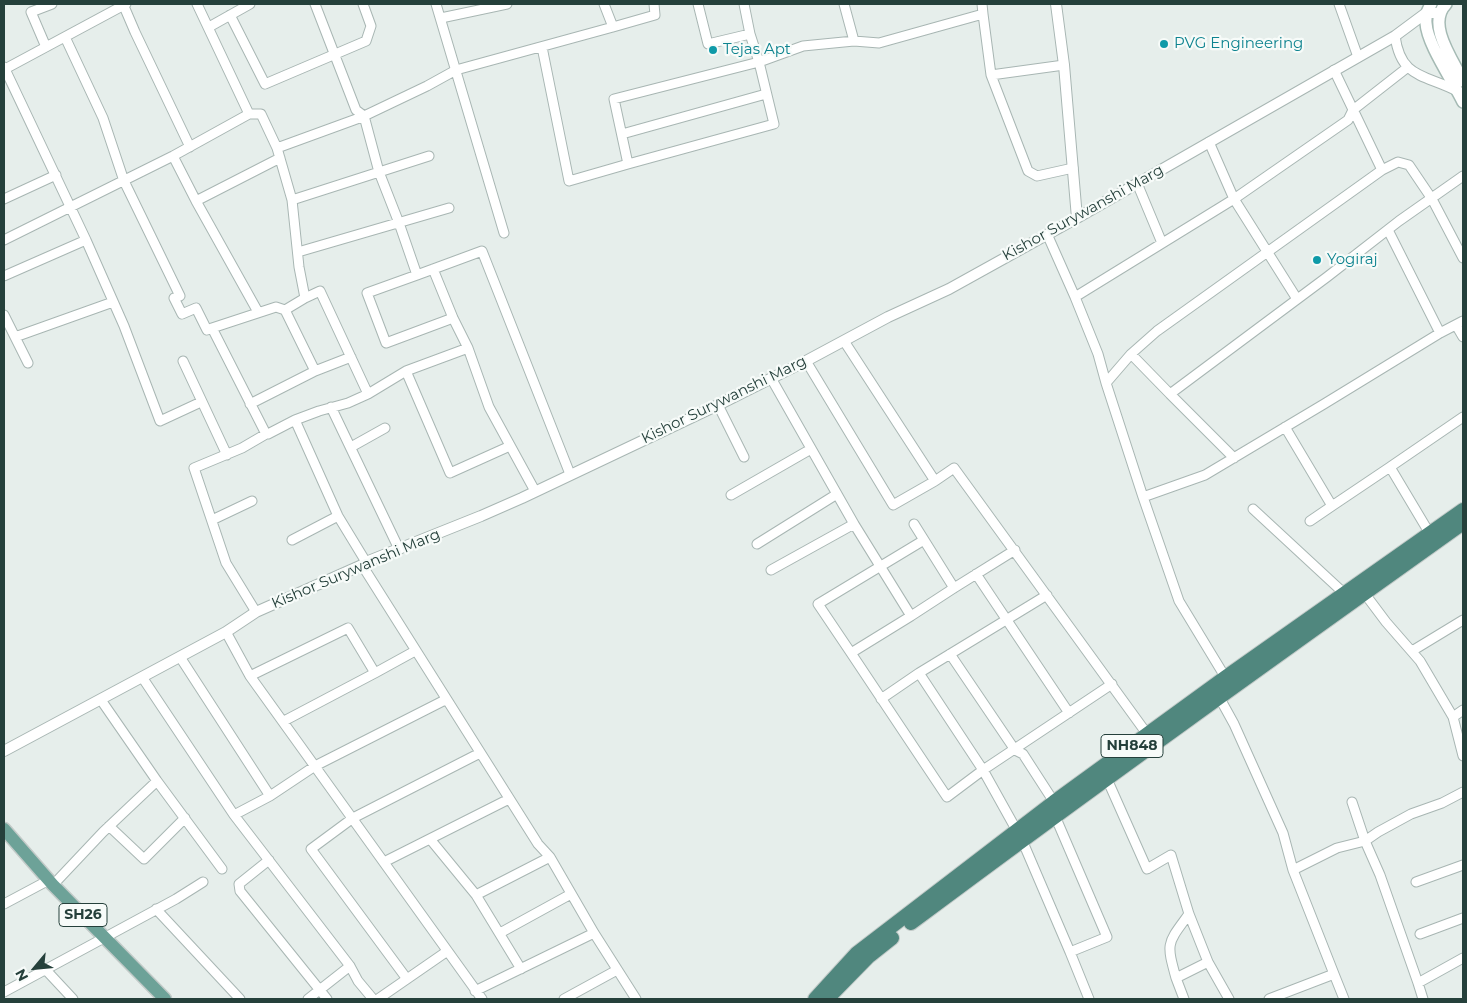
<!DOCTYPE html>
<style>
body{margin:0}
#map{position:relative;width:1467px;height:1003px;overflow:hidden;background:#e6eeeb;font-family:Montserrat,sans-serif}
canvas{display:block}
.frame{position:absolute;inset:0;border:5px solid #25403b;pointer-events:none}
.north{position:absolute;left:10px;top:943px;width:50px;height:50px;-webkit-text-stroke:4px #f7fbf9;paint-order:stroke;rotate:242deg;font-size:14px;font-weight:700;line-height:20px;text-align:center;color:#25403b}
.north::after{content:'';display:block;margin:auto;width:18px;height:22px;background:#25403b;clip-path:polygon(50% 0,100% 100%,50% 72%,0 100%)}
</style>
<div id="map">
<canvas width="1467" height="1003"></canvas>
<div class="frame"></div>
<div class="north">N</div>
</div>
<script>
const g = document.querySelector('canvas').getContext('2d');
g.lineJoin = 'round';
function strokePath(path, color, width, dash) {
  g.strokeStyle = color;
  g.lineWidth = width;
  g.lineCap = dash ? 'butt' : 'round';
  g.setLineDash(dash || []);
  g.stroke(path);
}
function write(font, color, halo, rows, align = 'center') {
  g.font = font + ' Montserrat,sans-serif';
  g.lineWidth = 4.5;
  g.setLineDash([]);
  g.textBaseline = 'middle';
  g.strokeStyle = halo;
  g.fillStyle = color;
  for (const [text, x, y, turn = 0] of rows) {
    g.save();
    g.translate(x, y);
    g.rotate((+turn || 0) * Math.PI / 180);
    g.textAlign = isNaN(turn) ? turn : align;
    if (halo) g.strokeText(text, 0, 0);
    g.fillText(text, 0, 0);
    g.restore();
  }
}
const minor = new Path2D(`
 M 123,4 L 135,32 L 190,147
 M 315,4 L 356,110 L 364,116 L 379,172 L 399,223 L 417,275 L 482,251 L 570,474
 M 436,4 L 504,233
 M 698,4 L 708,44 L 750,34
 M 844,4 L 854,41
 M 1339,4 L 1358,57
 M 983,14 L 991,75 L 1064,65
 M 230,15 L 265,84 L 366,41 L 371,26 L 363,4
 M 441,18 L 507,4
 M 209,27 L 250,4
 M 613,27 L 655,15 L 654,4
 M 1395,36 C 1401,80 1426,74 1459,92
 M 65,37 L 103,118 L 124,181 L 180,296 L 174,298 L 182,314 L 196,308 L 207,330 L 212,328 L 266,434
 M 46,47 L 31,12 L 52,4
 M 542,47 L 569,181 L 628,164 L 614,99 L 759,62 L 803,46 L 854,41 L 879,43 L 983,14 L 982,4
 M 4,67 L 86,240 L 124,326 L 160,421 L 201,402
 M 5,69 L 126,4
 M 991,75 L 1028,171 L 1037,176 L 1073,168
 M 249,114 L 261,114 L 277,148
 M 622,134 L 766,94
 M 1209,142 L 1234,199 L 1297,299
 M 173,156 L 196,201 L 258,312
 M 628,164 L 774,124 L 759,62 L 750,34 L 744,4
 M 1382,170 L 1398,162 L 1409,165 L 1432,199 L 1463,258
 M 1137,183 L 1162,243
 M 4,199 L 56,175
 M 292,200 L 429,156
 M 196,201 L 280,158
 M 1388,230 L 1440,333
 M 1047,234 L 1075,297 L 1234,199 L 1348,120 L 1353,110 L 1408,67
 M 4,240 L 173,156 L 249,114 L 197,4
 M 298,252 L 449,208
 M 433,269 L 453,318 L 468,348 L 489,407 L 535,491
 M 417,275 L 367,293 L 386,343 L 453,318
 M 4,276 L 86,240
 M 1075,297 L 1098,354 L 1106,383 L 1143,497
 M 305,298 L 320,291 L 368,394
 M 285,310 L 315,371 L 351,357
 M 4,315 L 28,363
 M 1456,325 L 1463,337
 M 212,328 L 276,307 L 285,310 L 305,298 L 299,267 L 292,200 L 277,148 L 362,117 L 427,86 L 456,70 L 613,27 L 604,4
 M 15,337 L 113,302
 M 468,348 L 406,371 L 450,473 L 510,446
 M 1131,354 L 1170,394 L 1327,277 L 1399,221 L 1463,176
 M 183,361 L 227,455
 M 806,361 L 893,505 L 935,481 L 844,341
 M 771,378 L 854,524 L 911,616 L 851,653 L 947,797 L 983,770 L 1112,684
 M 1106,383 L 1131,354 L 1157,331 L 1382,170 L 1334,70
 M 1170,394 L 1234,458
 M 250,404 L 315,371
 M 718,405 L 744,457
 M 331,407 L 399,549
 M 295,420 L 338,516 L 366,562
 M 1285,427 L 1332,506 L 1310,521
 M 351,447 L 385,428
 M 935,481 L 954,468 L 1150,738
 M 731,495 L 811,449
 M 1332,506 L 1390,467
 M 1253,509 L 1347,596
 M 212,520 L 252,501
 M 1430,534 L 1390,467 L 1463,417
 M 292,540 L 338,516
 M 924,540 L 954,588
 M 757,544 L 837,494
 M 362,565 L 538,844 L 550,857 L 594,933 L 636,999
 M 771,570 L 854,524
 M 976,574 L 1069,713
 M 1362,590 L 1386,622 L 1420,661 L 1453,717 L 1463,756
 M 256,612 L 226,563 L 194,468 L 242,448 L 266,434 L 268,434 L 295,420 L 319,411 L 348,403 L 368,394 L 406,371
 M 911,616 L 954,588 L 1015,550
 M 226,632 L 250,676 L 482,999
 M 1412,651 L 1463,620
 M 851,653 L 818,604 L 924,540 L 914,524
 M 950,654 L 1015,750 L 1023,754 L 1054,802
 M 180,657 L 270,796
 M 375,673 L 415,651
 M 919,673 L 983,770 L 1022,840 L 1070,952
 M 250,676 L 348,628 L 375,673 L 284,721
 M 142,677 L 234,815 L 270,796 L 315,766 L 445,700
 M 1227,680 L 1179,601 L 1143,497 L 1205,475 L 1324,404 L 1440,333 L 1463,321
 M 1218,695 L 1234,724 L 1283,833 L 1293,870 L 1337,848 L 1365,841 L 1378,832 L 1411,814 L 1442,803 L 1463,792
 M 881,699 L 919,673 L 1047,595
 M 101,700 L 157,781 L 222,869
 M 1453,717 L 1463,710
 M 1107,779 L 1147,869 L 1171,855 L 1189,914 L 1208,962
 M 1352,802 L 1365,841 L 1380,875 L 1418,983
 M 234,815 L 350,966 L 358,981 L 373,999
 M 1055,816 L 1107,937 L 1070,952 L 1089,999
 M 109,826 L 144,859 L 185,818
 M 430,839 L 476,895 L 521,969
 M 269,860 L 239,884 L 240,891 L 327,999
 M 384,862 L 509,799
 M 1416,882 L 1463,865
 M 53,885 L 103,832 L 157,781
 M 476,895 L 550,857
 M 4,904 L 49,880
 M 156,909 L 240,999
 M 500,933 L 571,894
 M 1420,934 L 1463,918
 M 45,969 L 73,999
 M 1334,974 L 1344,999
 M 1176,978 C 1166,942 1167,944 1189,914
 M 407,979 L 311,849 L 353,818 L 480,753
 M 475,991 L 594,933
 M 4,992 L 176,899 L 203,882
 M 308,999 L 350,966
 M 378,999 L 446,952
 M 564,999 L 617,970
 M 1184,999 L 1176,978 L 1208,962 L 1229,999
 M 1269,999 L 1334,974 L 1293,870
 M 1423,999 L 1418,983 L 1463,958`);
const tertiary = new Path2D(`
 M 1056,4 L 1064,65 L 1077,218
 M 4,751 L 226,632 L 256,612 L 362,565 L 366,562 L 481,516 L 522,498 L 718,405 L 806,361 L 888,317 L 949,289 L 1077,218 L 1395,36 L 1426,13 L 1440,13`);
const secondary = new Path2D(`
 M 1431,4 C 1428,10 1425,15 1426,23 C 1427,44 1453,81 1463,102
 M 1446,4 C 1426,24 1453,60 1463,81`);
const primary = new Path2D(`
 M 4,829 L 53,885 L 165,999`);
const trunk = new Path2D(`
 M 911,923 C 1093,787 1278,655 1463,523
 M 815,999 L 857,953 L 1054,802 L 1226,677 L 1463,510
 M 827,999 L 868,957 L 892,938`);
strokePath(minor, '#a8b6b3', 11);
strokePath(tertiary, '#a8b6b3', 12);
strokePath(secondary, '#a5bab4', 14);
strokePath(primary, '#c2cac8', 15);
strokePath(trunk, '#c2cac8', 16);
strokePath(minor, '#fff', 9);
strokePath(tertiary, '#fff', 10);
strokePath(secondary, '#fff', 11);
strokePath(primary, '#6da298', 12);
strokePath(trunk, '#50877e', 14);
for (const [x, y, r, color] of [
 [1164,44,5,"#0f9aa8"],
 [713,50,5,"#0f9aa8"],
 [1317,260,5,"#0f9aa8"]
]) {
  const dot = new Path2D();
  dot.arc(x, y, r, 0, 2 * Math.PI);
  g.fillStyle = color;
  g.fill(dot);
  strokePath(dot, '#f7fbf9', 2);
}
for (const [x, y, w] of [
 [1132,746,62],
 [83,915,48]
]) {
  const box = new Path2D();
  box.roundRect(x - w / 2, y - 11.5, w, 23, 4);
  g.fillStyle = '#f7fbf9';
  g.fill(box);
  strokePath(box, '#25403b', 1);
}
write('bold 14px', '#25403b', null, [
 ["NH848",1132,746],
 ["SH26",83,915]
]);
write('15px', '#0d838f', '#f7fbf9', [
 ["PVG Engineering",1174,44],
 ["Tejas Apt",723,50],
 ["Yogiraj",1327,260]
], 'left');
write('15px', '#25403b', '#f7fbf9', [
 ["Kishor Surywanshi Marg",1083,213,-29],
 ["Kishor Surywanshi Marg",724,400,-26],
 ["Kishor Surywanshi Marg",356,569,-23]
]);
</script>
